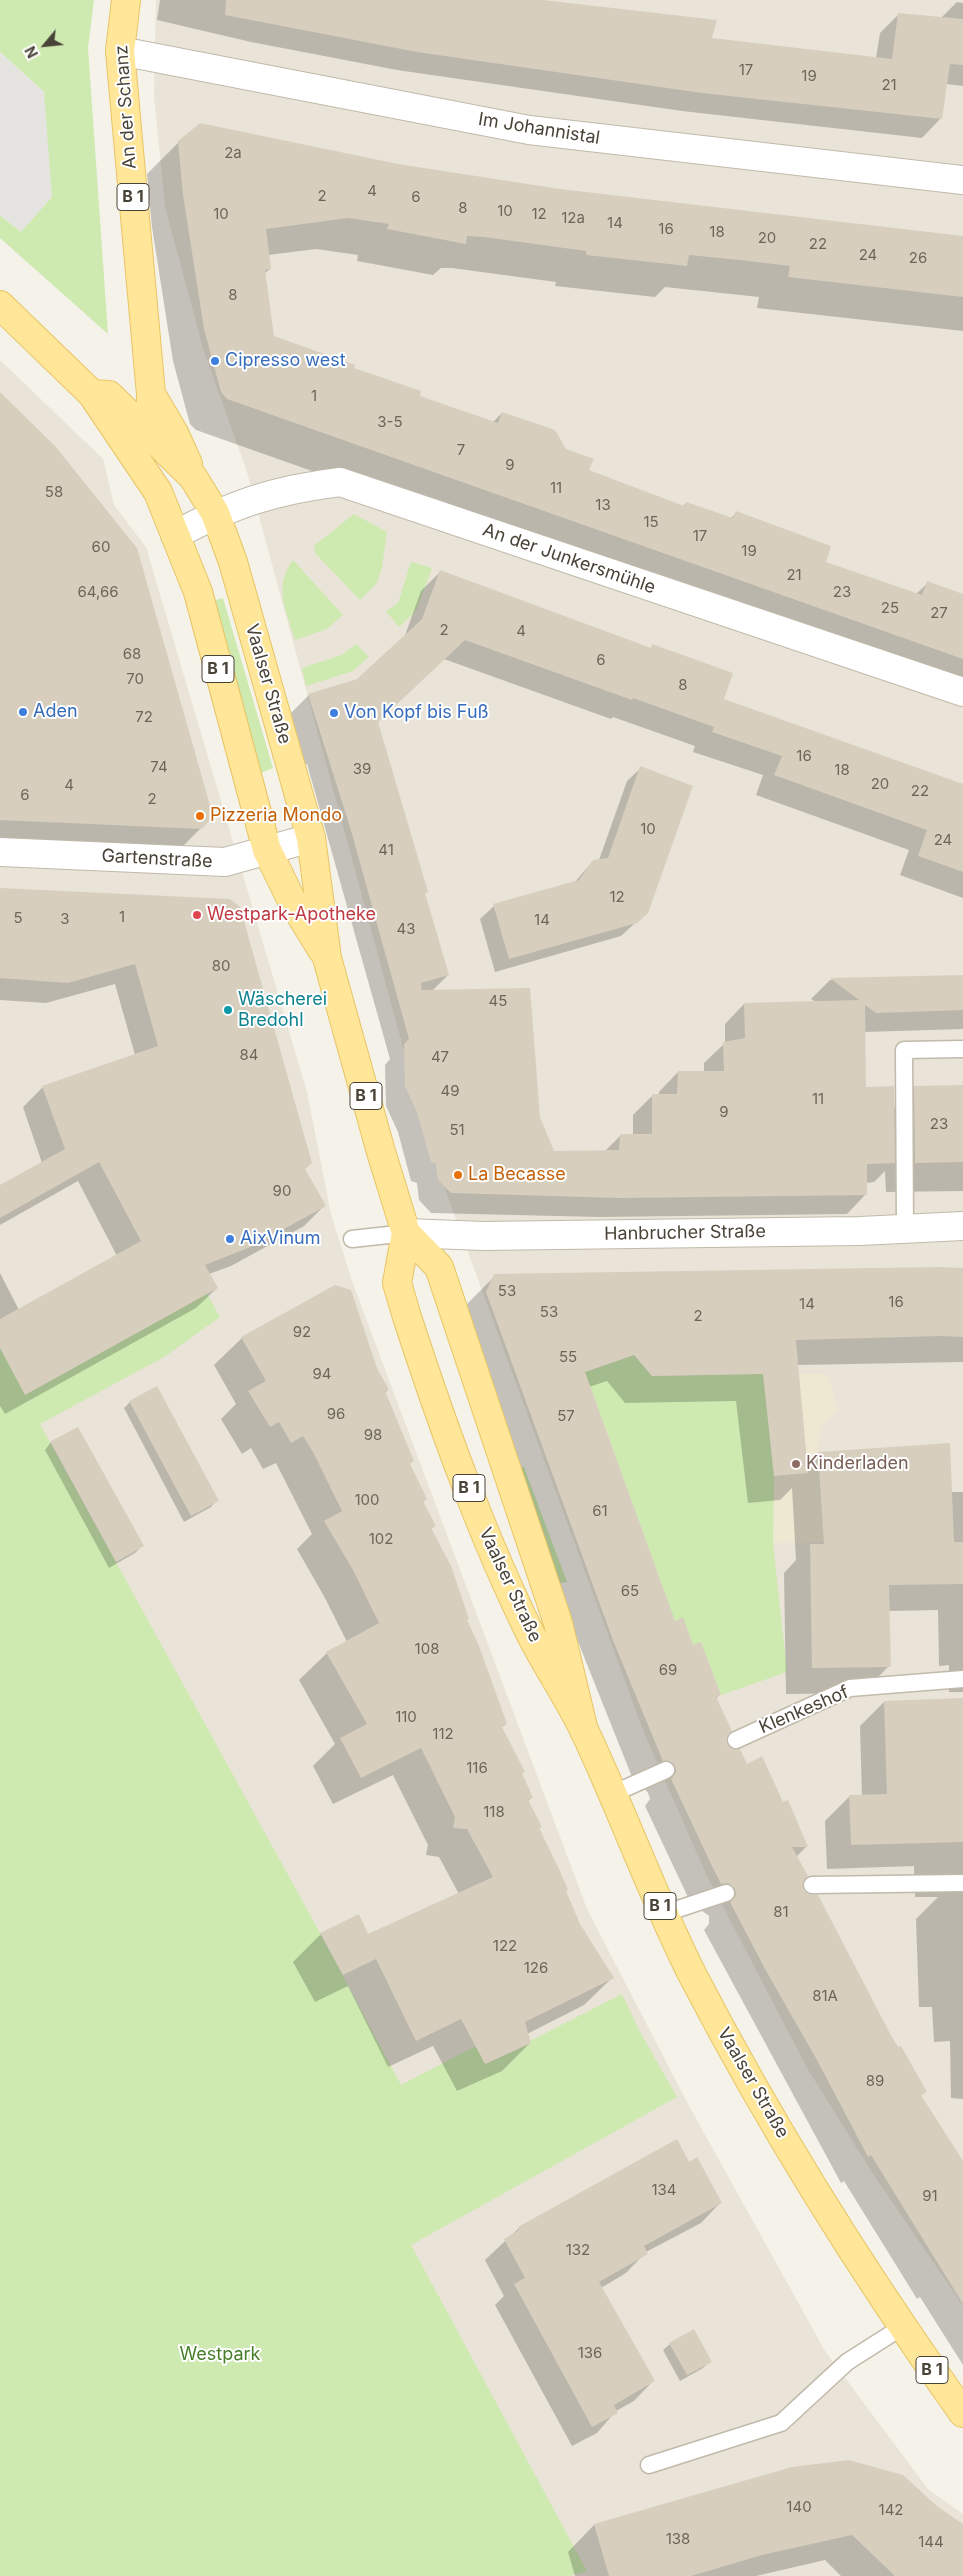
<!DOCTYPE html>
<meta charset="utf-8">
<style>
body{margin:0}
#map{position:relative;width:963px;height:2576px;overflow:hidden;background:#f5f2e9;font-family:Inter,sans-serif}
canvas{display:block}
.north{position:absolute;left:20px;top:20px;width:50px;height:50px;-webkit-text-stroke:4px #fff;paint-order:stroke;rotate:242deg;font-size:14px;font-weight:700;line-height:20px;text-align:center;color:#494337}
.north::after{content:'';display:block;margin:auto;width:18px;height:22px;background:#494337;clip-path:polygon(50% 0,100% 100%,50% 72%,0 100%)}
</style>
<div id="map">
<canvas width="963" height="2576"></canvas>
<div class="north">N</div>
</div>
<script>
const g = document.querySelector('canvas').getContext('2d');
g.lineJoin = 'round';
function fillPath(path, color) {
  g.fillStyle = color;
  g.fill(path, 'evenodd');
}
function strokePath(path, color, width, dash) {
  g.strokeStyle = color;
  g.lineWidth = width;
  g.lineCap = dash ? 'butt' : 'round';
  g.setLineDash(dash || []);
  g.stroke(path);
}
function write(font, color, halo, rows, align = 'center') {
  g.font = font + ' Inter,sans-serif';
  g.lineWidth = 4;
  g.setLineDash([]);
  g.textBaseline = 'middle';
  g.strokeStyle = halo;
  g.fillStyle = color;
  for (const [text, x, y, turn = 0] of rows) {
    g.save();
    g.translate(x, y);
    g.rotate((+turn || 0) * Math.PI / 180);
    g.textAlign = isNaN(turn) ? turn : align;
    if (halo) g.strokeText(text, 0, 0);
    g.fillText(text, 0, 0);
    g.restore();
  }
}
fillPath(new Path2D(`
 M 156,0 L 963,0 L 963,2306 L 871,2171 L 807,2068 L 706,1874 L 644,1733 L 431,1151 L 247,472 L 204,352 L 165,207 L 154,97 Z
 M 0,360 L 103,459 L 114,505 L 146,547 L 307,1092 L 331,1214 L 352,1281 L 587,1909 L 688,2104 L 825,2351 L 928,2489 L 963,2514 L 963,2576 L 0,2576 Z`), '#e9e4d7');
fillPath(new Path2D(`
 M 763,1374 L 827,1374 L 838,1411 L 821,1425 L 818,1452 L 824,1542 L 773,1543 L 774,1476 Z`), '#eee8d3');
fillPath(new Path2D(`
 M 0,0 L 94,0 L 88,48 L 108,334 L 0,238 L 0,215 L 21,232 L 44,92 L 0,52 Z
 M 354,514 L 387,532 L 382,567 L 377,583 L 360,600 L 315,553 L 314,546 Z
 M 293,560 L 343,615 L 327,629 L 295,640 C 286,611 273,586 293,560 Z
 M 411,562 L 432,568 L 416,611 L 399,627 L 386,611 L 398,603 Z
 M 223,598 L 273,768 L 256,775 L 209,602 Z
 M 356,644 L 369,657 L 353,671 L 306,686 L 302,668 L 342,655 Z
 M 200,1281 L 220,1317 L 164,1357 L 40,1424 L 320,1933 L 401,2085 L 476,2046 L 486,2064 L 531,2043 L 530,2041 L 622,1994 L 639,2030 L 677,2097 L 411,2245 L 587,2571 L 570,2576 L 0,2576 L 0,1344 Z
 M 634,1355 L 652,1376 L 763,1374 L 774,1476 L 773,1543 L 787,1672 L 721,1695 L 701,1642 L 693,1645 L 683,1618 L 675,1621 L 585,1372 Z
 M 524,1467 L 567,1582 L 554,1584 L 519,1468 Z`), '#ceeab1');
fillPath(new Path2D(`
 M 0,52 L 44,92 L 52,197 L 21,232 L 0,215 Z`), '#e6e4e1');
fillPath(new Path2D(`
 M 160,0 L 535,0 L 710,39 L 876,58 L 880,33 L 899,14 L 941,18 L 957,2 L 963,3 L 963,86 L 946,84 L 941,118 L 922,138 L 682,111 L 397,70 L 251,42 L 157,20 Z
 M 179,142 L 398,165 L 559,190 L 963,237 L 963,331 L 757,308 L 759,297 L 665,287 L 655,297 L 555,286 L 556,282 L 452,268 L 441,268 L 433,275 L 357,261 L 358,255 L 316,249 L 268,255 L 270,269 L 264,274 L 273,337 L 418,396 L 492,423 L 502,413 L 565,450 L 587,471 L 682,507 L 686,503 L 730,519 L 736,513 L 825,563 L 916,594 L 928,583 L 963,595 L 963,701 L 196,430 L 190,424 L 173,361 L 152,227 L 147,174 Z
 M 0,393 L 201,828 L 174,855 L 0,848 Z
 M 440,572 L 650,649 L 653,646 L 722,700 L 963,814 L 963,898 L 900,875 L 909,850 L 756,795 L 763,775 L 693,752 L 695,746 L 613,717 L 611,719 L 444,659 L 376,723 L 427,892 L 424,894 L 448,975 L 432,991 L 539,1117 L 553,1153 L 605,1151 L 620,1136 L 633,1136 L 633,1115 L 653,1095 L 659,1095 L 659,1092 L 678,1072 L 704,1072 L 704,1063 L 725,1043 L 725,1024 L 744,1004 L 816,1002 L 811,999 L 830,980 L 963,976 L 963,1029 L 864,1032 L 865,1088 L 893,1109 L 915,1087 L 963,1087 L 963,1191 L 886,1192 L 885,1171 L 874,1182 L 866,1183 L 866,1194 L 847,1214 L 599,1217 L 431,1213 L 419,1200 L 417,1183 L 411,1181 L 398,1132 L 386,1106 L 385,1065 L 390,1059 L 307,764 L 304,765 L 289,715 L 309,695 L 358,681 L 404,638 L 421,591 Z
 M 641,768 L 647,912 L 621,936 L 495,972 L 480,919 L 494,906 L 574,883 L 593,861 L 599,860 L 627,781 Z
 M 0,889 L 229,900 L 304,1170 L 324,1206 L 304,1226 L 231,1266 L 209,1274 L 217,1288 L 196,1308 L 5,1414 L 0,1406 L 0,1273 L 19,1310 L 117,1256 L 78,1181 L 0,1225 L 0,1186 L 42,1163 L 23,1107 L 43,1087 L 135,1055 L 115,984 L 46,1003 L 0,1000 Z
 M 963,1269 L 963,1362 L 797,1365 L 806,1465 L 818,1453 L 951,1492 L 963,1492 L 963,1692 L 949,1692 L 949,1665 L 939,1666 L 938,1610 L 888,1611 L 889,1666 L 862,1693 L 786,1694 L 784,1573 L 796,1560 L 792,1488 L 780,1500 L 748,1503 L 736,1401 L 625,1403 L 607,1381 L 589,1387 L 675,1622 L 692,1647 L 719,1695 L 716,1699 L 726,1745 L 782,1804 L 807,1846 L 796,1857 L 802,1890 L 925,2092 L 920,2096 L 963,2164 L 963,2365 L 920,2297 L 917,2299 L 844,2181 L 841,2183 L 704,1930 L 709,1924 L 709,1916 L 701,1910 L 694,1910 L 645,1806 L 650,1799 L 648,1793 L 644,1788 L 636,1787 L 557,1589 L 459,1320 L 468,1303 L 495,1276 Z
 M 242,1338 L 376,1368 L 388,1390 L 384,1393 L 409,1465 L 426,1499 L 422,1503 L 434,1526 L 431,1529 L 506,1724 L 501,1728 L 531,1798 L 528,1801 L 579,1925 L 612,1978 L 584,2005 L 527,2034 L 530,2043 L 502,2071 L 457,2091 L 433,2046 L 388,2067 L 348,1986 L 315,2002 L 293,1962 L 321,1934 L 367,1936 L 459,1894 L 439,1857 L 426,1855 L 428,1845 L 393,1775 L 333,1804 L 313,1766 L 335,1744 L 299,1680 L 327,1653 L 347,1642 L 325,1598 L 297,1549 L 312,1534 L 276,1463 L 263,1469 L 251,1448 L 242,1454 L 221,1419 L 236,1404 L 214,1365 Z
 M 130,1402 L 217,1500 L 211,1507 L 184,1522 L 124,1408 Z
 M 51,1442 L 142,1546 L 135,1553 L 109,1568 L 45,1450 Z
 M 963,1699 L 963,2099 L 951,2098 L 950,2041 L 934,2042 L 932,2007 L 919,2007 L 916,1919 L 938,1897 L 915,1897 L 914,1866 L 827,1869 L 825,1821 L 850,1796 L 862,1796 L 860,1726 L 884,1702 Z
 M 688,2163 L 720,2203 L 701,2223 L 646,2252 L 626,2273 L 601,2288 L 653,2381 L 634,2401 L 616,2411 L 597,2433 L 572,2446 L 495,2305 L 504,2296 L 485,2260 L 519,2228 Z
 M 670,2344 L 710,2361 L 703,2368 L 680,2381 L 663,2350 Z
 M 937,2508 L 963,2526 L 963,2576 L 841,2576 L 825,2560 L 756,2576 L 575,2576 L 568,2552 L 594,2525 Z`), '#0003');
fillPath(new Path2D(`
 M 226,0 L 543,0 L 717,20 L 712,38 L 892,59 L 898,13 L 963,19 L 963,65 L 950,64 L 942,119 L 702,93 L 417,52 L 225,15 Z
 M 200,123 L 398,164 L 560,189 L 963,236 L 963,297 L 788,277 L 790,266 L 740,260 L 689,255 L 687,266 L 586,255 L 586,251 L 484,237 L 467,236 L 466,244 L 387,229 L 389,224 L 348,218 L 266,229 L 271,269 L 265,270 L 274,336 L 355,365 L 354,368 L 421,391 L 420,396 L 498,423 L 502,412 L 555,430 L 566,449 L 594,459 L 589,470 L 684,506 L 686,502 L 733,518 L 736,511 L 831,546 L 826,562 L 922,595 L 927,581 L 963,594 L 963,659 L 227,399 L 221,392 L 204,329 L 183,195 L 178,141 Z
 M 0,392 L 55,446 L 137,548 L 213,816 L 202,829 L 0,820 Z
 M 440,570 L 651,648 L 652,644 L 733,673 L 724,699 L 963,784 L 963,872 L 918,856 L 927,830 L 774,775 L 782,756 L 712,732 L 714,727 L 633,698 L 632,700 L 465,640 L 378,722 L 428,892 L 425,893 L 449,975 L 421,983 L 422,990 L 530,988 L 540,1117 L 554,1151 L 619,1150 L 620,1134 L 652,1134 L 652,1094 L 677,1094 L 678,1071 L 724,1071 L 723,1042 L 745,1038 L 744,1003 L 859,1000 L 830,978 L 963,975 L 963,1010 L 876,1013 L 865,1005 L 866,1087 L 894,1086 L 895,1163 L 867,1164 L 867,1195 L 620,1198 L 451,1193 L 438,1180 L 436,1164 L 431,1162 L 417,1112 L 405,1086 L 404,1044 L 409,1039 L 350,827 L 308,694 L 357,679 L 422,619 Z
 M 640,766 L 693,786 L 648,913 L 637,923 L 509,959 L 493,904 L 579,880 L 593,860 L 608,858 Z
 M 0,888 L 230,899 L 240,907 L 312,1163 L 305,1169 L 326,1206 L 253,1246 L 205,1265 L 218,1288 L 25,1395 L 0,1348 L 0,1319 L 141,1241 L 99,1162 L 0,1218 L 0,1185 L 65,1149 L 42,1086 L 158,1046 L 135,964 L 68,983 L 0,978 Z
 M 963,1085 L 963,1162 L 915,1163 L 914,1086 Z
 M 939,1267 L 963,1268 L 963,1337 L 941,1336 L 796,1340 L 808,1473 L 774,1476 L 763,1374 L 652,1376 L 634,1355 L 585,1372 L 675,1621 L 683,1617 L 693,1645 L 701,1642 L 721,1695 L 716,1697 L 732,1731 L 726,1739 L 727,1745 L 735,1750 L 740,1749 L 747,1764 L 762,1756 L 783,1802 L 788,1800 L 808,1847 L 792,1847 L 808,1876 L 803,1881 L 803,1890 L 808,1894 L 818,1895 L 897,2047 L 901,2046 L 927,2092 L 921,2095 L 963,2161 L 963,2304 L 871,2155 L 868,2157 L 817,2060 L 765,1969 L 730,1902 L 736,1895 L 735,1889 L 728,1883 L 721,1884 L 712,1866 L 671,1779 L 676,1772 L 675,1766 L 671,1762 L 663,1761 L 614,1643 L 486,1292 L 494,1274 Z
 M 335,1285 L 351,1290 L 377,1368 L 389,1390 L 385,1391 L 414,1461 L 410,1464 L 427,1499 L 423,1501 L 436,1526 L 431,1528 L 451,1566 L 469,1619 L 467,1620 L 479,1646 L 507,1724 L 502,1727 L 525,1772 L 522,1773 L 533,1798 L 528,1800 L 542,1827 L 539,1828 L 560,1871 L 568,1890 L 566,1891 L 580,1924 L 614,1978 L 525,2022 L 531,2043 L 485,2064 L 461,2019 L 416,2041 L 376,1959 L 343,1975 L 320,1933 L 359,1914 L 368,1934 L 493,1877 L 467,1829 L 453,1828 L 455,1817 L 421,1748 L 361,1778 L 340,1738 L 367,1724 L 326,1652 L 379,1623 L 353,1570 L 324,1521 L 342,1511 L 313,1452 L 303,1436 L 291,1443 L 279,1422 L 270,1427 L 248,1391 L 266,1381 L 241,1337 Z
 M 157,1386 L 219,1501 L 191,1516 L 129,1401 Z
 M 78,1427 L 144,1546 L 116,1562 L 51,1443 L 51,1441 Z
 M 950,1443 L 954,1542 L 963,1542 L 963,1584 L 889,1585 L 891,1667 L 812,1668 L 810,1544 L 824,1544 L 818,1452 Z
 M 963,1698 L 963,1842 L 851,1845 L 849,1795 L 887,1794 L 884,1701 Z
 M 677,2139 L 689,2162 L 697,2157 L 722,2203 L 644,2246 L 648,2254 L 599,2282 L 655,2381 L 614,2405 L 618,2413 L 592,2427 L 514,2284 L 525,2278 L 504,2239 L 519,2230 L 518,2227 Z
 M 694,2329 L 712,2362 L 687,2375 L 669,2343 Z
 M 849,2460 L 903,2475 L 938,2507 L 963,2524 L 963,2576 L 895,2576 L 852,2535 L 762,2555 L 691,2576 L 609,2576 L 594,2524 L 792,2467 Z`), '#d7cebe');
const lane = new Path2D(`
 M 905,1227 L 904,1050 L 963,1049
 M 352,1239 L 406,1233
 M 736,1740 L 850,1688 L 963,1679
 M 612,1794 L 666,1770
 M 812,1885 L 963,1883
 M 663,1914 L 726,1893
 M 649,2465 L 781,2423 L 847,2362 L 902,2327`);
const street = new Path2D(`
 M 120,51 L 529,130 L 963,180
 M 175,535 C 233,504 274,490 340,482 L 963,692
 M 0,852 L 225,862 L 311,838
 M 406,1233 L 483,1236 L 860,1231 L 963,1226`);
const primary = new Path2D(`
 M 126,0 L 120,51 L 151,394 L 150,435
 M 0,305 L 92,394 L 158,492 L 198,592 L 267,850 L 292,901 L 322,950
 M 92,394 L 109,395 L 193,477 L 215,513 L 233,562 L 311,838 L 327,958 L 381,1152 L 406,1233 L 439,1267 L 558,1623 L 584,1731
 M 151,394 L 174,433 L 188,464
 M 406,1233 L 397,1283 L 407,1317 C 442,1424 481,1534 531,1635 C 548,1668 569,1699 585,1732 C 623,1813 653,1897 693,1976 C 771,2126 865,2276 963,2413`);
strokePath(lane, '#c1baab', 19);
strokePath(street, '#c1baab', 30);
strokePath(primary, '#e7c565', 30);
strokePath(lane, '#fff', 16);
strokePath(street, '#fff', 28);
strokePath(primary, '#ffe698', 28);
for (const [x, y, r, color] of [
 [215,361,5,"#3f7fe0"],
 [23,712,5,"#3f7fe0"],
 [334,713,5,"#3f7fe0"],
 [200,816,5,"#e8710a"],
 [197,915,5,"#e0444e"],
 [228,1010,5,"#0f9aa8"],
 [458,1175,5,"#e8710a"],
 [230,1239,5,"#3f7fe0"],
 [796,1464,5,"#8d6e63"]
]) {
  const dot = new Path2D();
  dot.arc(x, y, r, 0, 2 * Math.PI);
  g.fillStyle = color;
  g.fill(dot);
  strokePath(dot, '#fff', 2);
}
write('15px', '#6c6659', null, [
 ["17",746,70],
 ["19",809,76],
 ["21",889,85],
 ["2a",233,153],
 ["4",372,191],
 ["2",322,196],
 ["6",416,197],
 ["8",463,208],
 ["10",505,211],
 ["10",221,214],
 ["12",539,214],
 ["12a",573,218],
 ["14",615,223],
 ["16",666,229],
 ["18",717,232],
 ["20",767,238],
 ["22",818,244],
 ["24",868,255],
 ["26",918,258],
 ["8",233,295],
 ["1",314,396],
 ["3-5",390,422],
 ["7",461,450],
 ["9",510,465],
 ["11",556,488],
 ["58",54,492],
 ["13",603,505],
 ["15",651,522],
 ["17",700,536],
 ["60",101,547],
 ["19",749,551],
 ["21",794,575],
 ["64,66",98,592],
 ["23",842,592],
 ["25",890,608],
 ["27",939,613],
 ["2",444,630],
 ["4",521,631],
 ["68",132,654],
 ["6",601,660],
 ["70",135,679],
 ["8",683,685],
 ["72",144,717],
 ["16",804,756],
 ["74",159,767],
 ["39",362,769],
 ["18",842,770],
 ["20",880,784],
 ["4",69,785],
 ["22",920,791],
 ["6",25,795],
 ["2",152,799],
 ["10",648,829],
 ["24",943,840],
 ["41",386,850],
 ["12",617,897],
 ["1",122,917],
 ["5",18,918],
 ["3",65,919],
 ["14",542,920],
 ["43",406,929],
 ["80",221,966],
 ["45",498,1001],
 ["84",249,1055],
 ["47",440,1057],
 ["49",450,1091],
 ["11",818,1099],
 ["9",724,1112],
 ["23",939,1124],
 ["51",457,1130],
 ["90",282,1191],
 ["53",507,1291],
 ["16",896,1302],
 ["14",807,1304],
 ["53",549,1312],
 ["2",698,1316],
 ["92",302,1332],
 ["55",568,1357],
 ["94",322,1374],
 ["96",336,1414],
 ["57",566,1416],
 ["98",373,1435],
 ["100",367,1500],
 ["61",600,1511],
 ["102",381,1539],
 ["65",630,1591],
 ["108",427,1649],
 ["69",668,1670],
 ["110",406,1717],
 ["112",443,1734],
 ["116",477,1768],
 ["118",494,1812],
 ["81",781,1912],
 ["122",505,1946],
 ["126",536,1968],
 ["81A",825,1996],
 ["89",875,2081],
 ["134",664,2190],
 ["91",930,2196],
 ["132",578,2250],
 ["136",590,2353],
 ["140",799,2507],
 ["142",891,2510],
 ["138",678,2539],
 ["144",931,2542]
]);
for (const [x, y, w] of [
 [133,197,32],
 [218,669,32],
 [366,1096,32],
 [469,1488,32],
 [660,1906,32],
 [932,2370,32]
]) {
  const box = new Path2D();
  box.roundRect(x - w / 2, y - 13.5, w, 27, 4);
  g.fillStyle = '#fff';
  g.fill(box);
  strokePath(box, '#494337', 1);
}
write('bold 16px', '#494337', null, [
 ["B 1",133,197],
 ["B 1",218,669],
 ["B 1",366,1096],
 ["B 1",469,1488],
 ["B 1",660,1906],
 ["B 1",932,2370]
]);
write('18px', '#494337', '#fff', [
 ["An der Schanz",126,107,-94],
 ["Im Johannistal",539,129,9],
 ["An der Junkersmühle",569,559,19],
 ["Vaalser Straße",268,684,74],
 ["Gartenstraße",157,859,3],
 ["Hanbrucher Straße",685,1233,-1],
 ["Vaalser Straße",510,1585,65],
 ["Klenkeshof",804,1710,-23],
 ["Vaalser Straße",753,2083,60]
]);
write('18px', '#366cbe', '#fff', [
 ["Cipresso west",225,361],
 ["Aden",33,712],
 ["Von Kopf bis Fuß",344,713],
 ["AixVinum",240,1239]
], 'left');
write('18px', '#c56008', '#fff', [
 ["Pizzeria Mondo",210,816],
 ["La Becasse",468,1175]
], 'left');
write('18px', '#be3a42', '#fff', [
 ["Westpark-Apotheke",207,915]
], 'left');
write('18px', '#0d838f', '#fff', [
 ["Wäscherei",238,1000],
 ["Bredohl",238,1021]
], 'left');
write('18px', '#785e54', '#fff', [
 ["Kinderladen",806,1464]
], 'left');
write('18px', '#457d28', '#fff', [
 ["Westpark",220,2355]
]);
</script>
